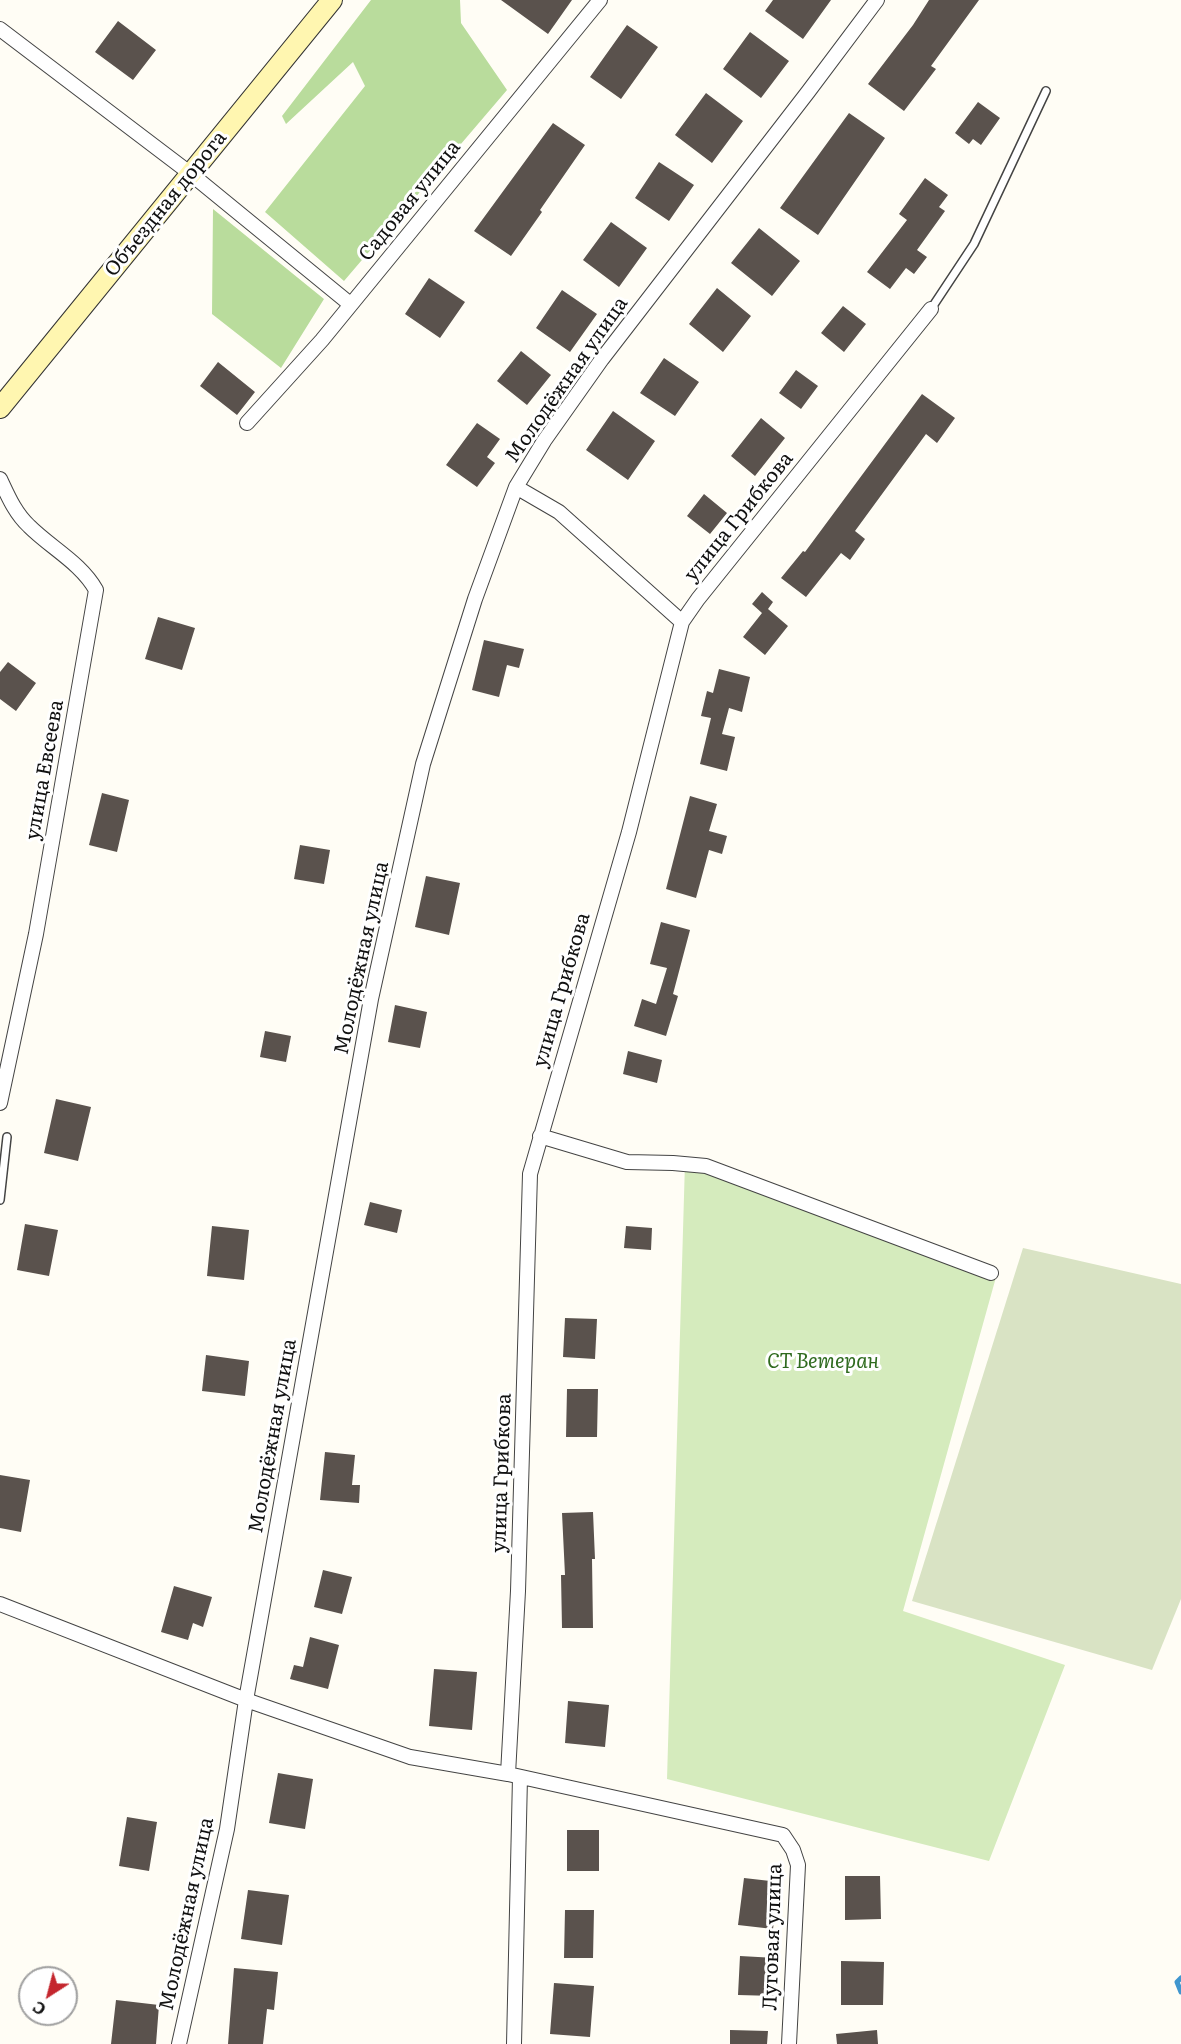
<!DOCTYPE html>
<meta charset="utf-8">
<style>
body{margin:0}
#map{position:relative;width:1181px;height:2044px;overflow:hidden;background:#fffdf5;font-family:Literata,serif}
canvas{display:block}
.north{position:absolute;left:18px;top:1966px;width:60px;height:60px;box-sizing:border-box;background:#fff;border:2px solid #a0a0a0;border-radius:50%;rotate:216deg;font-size:16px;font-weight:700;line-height:24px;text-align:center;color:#111}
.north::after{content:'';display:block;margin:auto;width:21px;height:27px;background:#c4262e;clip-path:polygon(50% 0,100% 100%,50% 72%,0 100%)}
</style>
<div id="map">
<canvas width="1181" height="2044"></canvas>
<div class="north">С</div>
</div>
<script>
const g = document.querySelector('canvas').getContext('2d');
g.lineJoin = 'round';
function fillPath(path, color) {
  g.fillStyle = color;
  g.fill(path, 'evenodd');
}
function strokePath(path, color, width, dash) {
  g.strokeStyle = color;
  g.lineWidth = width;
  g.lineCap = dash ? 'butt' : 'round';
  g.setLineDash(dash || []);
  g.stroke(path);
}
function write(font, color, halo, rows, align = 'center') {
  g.font = font + ' Literata,serif';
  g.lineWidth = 6;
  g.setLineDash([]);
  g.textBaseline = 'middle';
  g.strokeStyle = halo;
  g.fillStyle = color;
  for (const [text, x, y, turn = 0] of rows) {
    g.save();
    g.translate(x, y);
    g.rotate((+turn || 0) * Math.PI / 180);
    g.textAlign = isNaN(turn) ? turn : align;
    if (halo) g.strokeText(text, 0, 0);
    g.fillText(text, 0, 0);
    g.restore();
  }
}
fillPath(new Path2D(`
 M 685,1162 L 998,1270 L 903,1611 L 1065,1665 L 989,1861 L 667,1779 Z`), '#d5ebbd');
fillPath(new Path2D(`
 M 371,0 L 460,0 L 461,23 L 507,90 L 344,281 L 265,212 L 365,86 L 353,62 L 286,124 L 282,116 Z
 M 213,209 L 324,299 L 281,368 L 212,314 Z`), '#b9dc9c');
fillPath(new Path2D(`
 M 1023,1248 L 1181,1284 L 1181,1599 L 1152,1670 L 912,1601 Z`), '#d9e3c4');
strokePath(new Path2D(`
 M 1181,1978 L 1177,1982 L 1181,1992`), '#3f96cf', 5);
fillPath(new Path2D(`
 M 501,0 L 572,0 L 548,34 Z
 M 773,0 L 831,0 L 803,39 L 765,11 Z
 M 929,0 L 979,0 L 931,66 L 936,69 L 904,111 L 868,84 L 913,25 Z
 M 118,21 L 156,50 L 133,80 L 95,52 Z
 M 627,25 L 658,47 L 621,99 L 590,77 Z
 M 750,32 L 789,61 L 761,98 L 723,69 Z
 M 706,93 L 743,121 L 712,163 L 675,135 Z
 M 978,102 L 1000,118 L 981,145 L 973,139 L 969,144 L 955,133 Z
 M 849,113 L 885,138 L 818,235 L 780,208 Z
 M 553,123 L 585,145 L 540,210 L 542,212 L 511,256 L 474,231 Z
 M 659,162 L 694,185 L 669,221 L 635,198 Z
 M 925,178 L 948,195 L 939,207 L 945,211 L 917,250 L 927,257 L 914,274 L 906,268 L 890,289 L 867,272 L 907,220 L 899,214 Z
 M 611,222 L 647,248 L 619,287 L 583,260 Z
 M 759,228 L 800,261 L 772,296 L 731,263 Z
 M 429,278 L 465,302 L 440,338 L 405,314 Z
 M 717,288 L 751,316 L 723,352 L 689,324 Z
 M 562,290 L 597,314 L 570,352 L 536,328 Z
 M 843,306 L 866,324 L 844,352 L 821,333 Z
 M 521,351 L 551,375 L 527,405 L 497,381 Z
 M 664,358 L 699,382 L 675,416 L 640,393 Z
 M 218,362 L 255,392 L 237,415 L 200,386 Z
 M 796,370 L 818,386 L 801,409 L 779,393 Z
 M 922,394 L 955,418 L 937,443 L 926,434 L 855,531 L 865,539 L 850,560 L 841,553 L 806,597 L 781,578 L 803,551 L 805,552 Z
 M 613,411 L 655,441 L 628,480 L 586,450 Z
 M 761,418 L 785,438 L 755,476 L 731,456 Z
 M 477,423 L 500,439 L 487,457 L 495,463 L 477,487 L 446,465 Z
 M 704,494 L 727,513 L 710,534 L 687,516 Z
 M 762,592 L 773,602 L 768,609 L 788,626 L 765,655 L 743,637 L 762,613 L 752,604 Z
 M 158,617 L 195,628 L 182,670 L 145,659 Z
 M 484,640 L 524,649 L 519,668 L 507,665 L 499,697 L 472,690 Z
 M 8,662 L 36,683 L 16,711 L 0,699 L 0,672 Z
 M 719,669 L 750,677 L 742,712 L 729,708 L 722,734 L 735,737 L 727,771 L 700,764 L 711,718 L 701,716 L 707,691 L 713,693 Z
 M 102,793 L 129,800 L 117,852 L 89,845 Z
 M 690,796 L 717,804 L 709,831 L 727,836 L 722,854 L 709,850 L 696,898 L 666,889 Z
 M 300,845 L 330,850 L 324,884 L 294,879 Z
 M 426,876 L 460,883 L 449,935 L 415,927 Z
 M 661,922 L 690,930 L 673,994 L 678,996 L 666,1036 L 634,1026 L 642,999 L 656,1004 L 667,968 L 650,964 Z
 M 395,1005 L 427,1012 L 420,1048 L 388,1042 Z
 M 265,1031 L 291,1036 L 286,1062 L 260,1057 Z
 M 628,1051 L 662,1060 L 657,1083 L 623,1074 Z
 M 56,1099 L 91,1107 L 78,1161 L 44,1153 Z
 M 370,1202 L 402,1210 L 397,1233 L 364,1225 Z
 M 25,1224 L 58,1230 L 49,1276 L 17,1270 Z
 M 212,1226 L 249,1230 L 244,1280 L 207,1276 Z
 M 626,1226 L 652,1228 L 651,1250 L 624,1248 Z
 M 565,1318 L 597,1319 L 595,1359 L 563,1357 Z
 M 206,1355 L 249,1361 L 245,1396 L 202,1391 Z
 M 567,1389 L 598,1389 L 597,1437 L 566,1437 Z
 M 325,1452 L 355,1455 L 352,1485 L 360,1485 L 359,1503 L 320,1500 Z
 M 0,1475 L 30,1480 L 21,1532 L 0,1528 Z
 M 593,1512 L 595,1559 L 592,1559 L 593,1628 L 562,1628 L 561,1575 L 565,1575 L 562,1513 Z
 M 323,1570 L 352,1577 L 342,1614 L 314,1607 Z
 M 174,1586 L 212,1597 L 203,1627 L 193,1623 L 188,1640 L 161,1632 Z
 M 310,1637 L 339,1645 L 328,1689 L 290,1679 L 294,1665 L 303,1667 Z
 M 434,1669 L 477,1672 L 472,1730 L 429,1726 Z
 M 568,1701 L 609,1705 L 605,1747 L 565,1743 Z
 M 278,1773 L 313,1779 L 305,1829 L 269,1823 Z
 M 127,1817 L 157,1822 L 149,1871 L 119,1866 Z
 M 567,1830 L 599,1830 L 599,1871 L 567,1871 Z
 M 845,1876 L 880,1876 L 881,1919 L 845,1920 Z
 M 744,1878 L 779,1882 L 773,1929 L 738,1925 Z
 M 248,1890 L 289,1895 L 282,1945 L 241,1939 Z
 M 565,1910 L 594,1910 L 593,1958 L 564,1958 Z
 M 740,1956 L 776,1958 L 775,1996 L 738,1995 Z
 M 841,1961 L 884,1962 L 883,2005 L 841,2005 Z
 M 234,1968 L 278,1972 L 274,2010 L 267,2009 L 263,2044 L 228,2044 Z
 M 554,1983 L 594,1986 L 590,2037 L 550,2034 Z
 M 116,2000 L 159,2005 L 156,2044 L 111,2044 Z
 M 730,2030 L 768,2031 L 767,2044 L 730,2044 Z
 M 877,2030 L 878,2044 L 837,2044 L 836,2034 Z`), '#5a524d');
const lane = new Path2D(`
 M 931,309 L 974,244 L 1046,91
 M 0,1200 L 7,1137`);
const street = new Path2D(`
 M 0,29 L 191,174 L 350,304
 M 247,423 L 322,340 L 600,0
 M 0,479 C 8,496 15,513 29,526 C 51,548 81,563 96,590 L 36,934 L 0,1103
 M 516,487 L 559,512 L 682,622
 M 540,1136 L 627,1162 L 673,1163 L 706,1166 L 991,1273
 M 0,1604 L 246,1700 L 410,1757 L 508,1774 L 783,1835 L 793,1850 L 798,1865 L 789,2044
 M 508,1774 L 518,1591 L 530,1174 L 629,832 L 682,622 L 698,599 L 931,309
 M 179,2044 L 227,1829 L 246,1700 L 371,999 L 423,764 L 475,599 L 516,487 L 544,441 L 602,359 L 808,92 L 877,0
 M 514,2044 L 520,1777`);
const secondary = new Path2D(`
 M 0,408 L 332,0`);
strokePath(lane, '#444', 10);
strokePath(street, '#444', 16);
strokePath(secondary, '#333', 22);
strokePath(lane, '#fff', 7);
strokePath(street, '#fff', 14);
strokePath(secondary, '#fff6b0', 20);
write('20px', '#111', '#fff', [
 ["Садовая улица",410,201,-51],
 ["Объездная дорога",166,204,-51],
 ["Молодёжная улица",567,380,-55],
 ["улица Грибкова",739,517,-51],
 ["улица Евсеева",45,770,-80],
 ["Молодёжная улица",362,958,-78],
 ["улица Грибкова",562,990,-74],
 ["Молодёжная улица",273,1436,-80],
 ["улица Грибкова",502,1473,-88],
 ["Молодёжная улица",187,1914,-78],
 ["Луговая улица",773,1937,-88]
]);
write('italic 20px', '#2f6b1f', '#fff', [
 ["СТ Ветеран",823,1362]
]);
</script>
